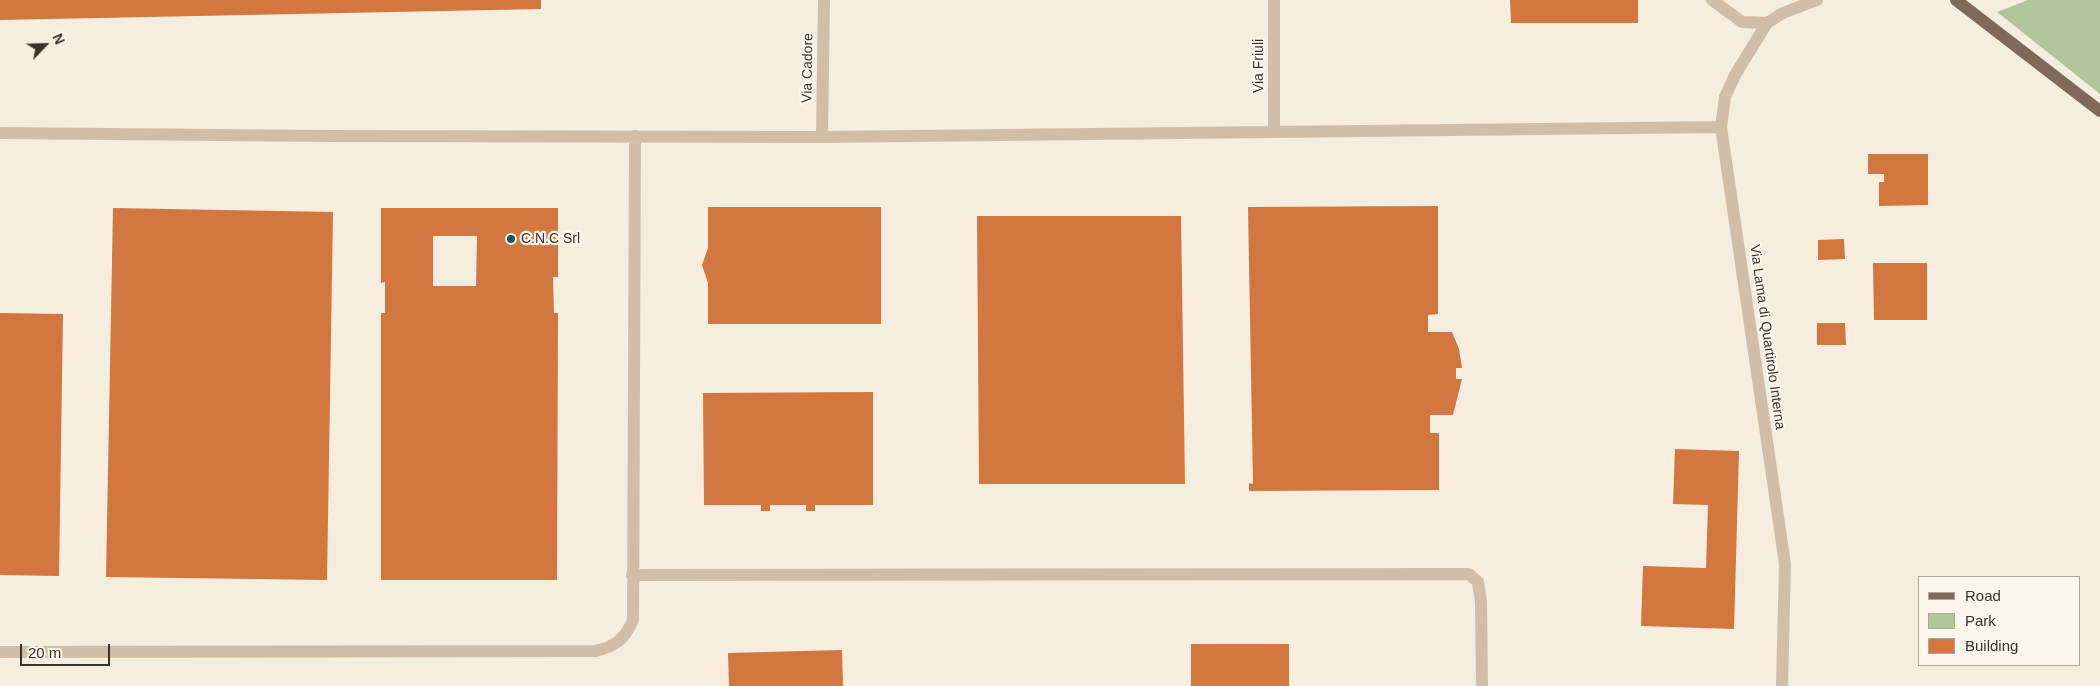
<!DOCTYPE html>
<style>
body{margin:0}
#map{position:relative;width:2100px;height:686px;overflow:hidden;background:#f5edde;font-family:Arial,sans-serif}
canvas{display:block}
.legend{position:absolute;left:1918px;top:576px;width:162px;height:90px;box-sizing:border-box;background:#fcf6eb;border:1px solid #afa79d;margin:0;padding:6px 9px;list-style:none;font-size:15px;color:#3b3129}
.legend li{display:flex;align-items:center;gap:10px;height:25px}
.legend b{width:25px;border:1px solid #afa79d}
.north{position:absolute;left:20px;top:20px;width:50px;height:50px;-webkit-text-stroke:4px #fcf6eb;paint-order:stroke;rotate:66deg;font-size:14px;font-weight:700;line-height:20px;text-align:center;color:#3b3129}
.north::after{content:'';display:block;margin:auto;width:18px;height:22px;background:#3b3129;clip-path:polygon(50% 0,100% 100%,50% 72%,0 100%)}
.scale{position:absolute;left:20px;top:644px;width:90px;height:22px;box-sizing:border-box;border:2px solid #3b3129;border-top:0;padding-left:6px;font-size:15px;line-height:18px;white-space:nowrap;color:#3b3129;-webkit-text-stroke:4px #fcf6eb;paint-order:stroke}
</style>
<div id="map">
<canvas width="2100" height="686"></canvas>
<ul class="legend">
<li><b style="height:6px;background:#7e6a58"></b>Road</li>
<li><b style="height:14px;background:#b2c69b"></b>Park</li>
<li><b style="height:14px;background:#d2773f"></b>Building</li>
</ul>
<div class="north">N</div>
<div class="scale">20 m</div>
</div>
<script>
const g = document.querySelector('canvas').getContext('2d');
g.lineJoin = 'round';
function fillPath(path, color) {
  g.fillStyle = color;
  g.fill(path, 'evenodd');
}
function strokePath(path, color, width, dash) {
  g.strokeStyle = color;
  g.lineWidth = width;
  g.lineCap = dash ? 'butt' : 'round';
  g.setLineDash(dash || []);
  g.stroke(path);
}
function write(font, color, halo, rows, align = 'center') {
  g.font = font + ' Arial,sans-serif';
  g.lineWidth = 4.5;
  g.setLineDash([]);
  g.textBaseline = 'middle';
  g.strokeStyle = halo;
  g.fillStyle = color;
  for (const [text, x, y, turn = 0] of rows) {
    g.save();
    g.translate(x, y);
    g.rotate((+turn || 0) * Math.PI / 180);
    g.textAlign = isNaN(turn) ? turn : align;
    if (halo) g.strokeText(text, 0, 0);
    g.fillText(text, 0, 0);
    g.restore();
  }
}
fillPath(new Path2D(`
 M 2028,0 L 2100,0 L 2100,94 L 1997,12 Z`), '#b2c69b');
fillPath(new Path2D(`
 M 0,0 L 541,0 L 541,9 L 0,20 Z
 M 1510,0 L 1638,0 L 1638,23 L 1511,23 Z
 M 1868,154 L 1928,154 L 1928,205 L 1879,206 L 1879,182 L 1884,182 L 1884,174 L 1868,174 Z
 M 1438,206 L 1438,314 L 1428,315 L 1428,332 L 1452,332 L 1459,349 L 1462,368 L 1456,368 L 1456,379 L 1462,379 L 1453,415 L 1430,415 L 1430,433 L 1439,433 L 1439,490 L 1249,491 L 1249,483 L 1253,484 L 1248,207 Z
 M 708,207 L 881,207 L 881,324 L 708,324 L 708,283 L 702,265 L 708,248 Z
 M 113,208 L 333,212 L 327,580 L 106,577 Z
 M 381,208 L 558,208 L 558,277 L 553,277 L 554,313 L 558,313 L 557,580 L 381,580 L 381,313 L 385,313 L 385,282 L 381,283 ZM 433,236 L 477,236 L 476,286 L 433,286 Z
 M 977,216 L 1181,216 L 1185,484 L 979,484 Z
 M 1844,239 L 1845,259 L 1818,260 L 1818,240 Z
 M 1873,263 L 1927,263 L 1927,320 L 1874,320 Z
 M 0,313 L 63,314 L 59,576 L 0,575 Z
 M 1817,323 L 1845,323 L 1846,345 L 1817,345 Z
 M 873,392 L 873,505 L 815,505 L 815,511 L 806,511 L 806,505 L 770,505 L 770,511 L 761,511 L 761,505 L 704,505 L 703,393 Z
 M 1675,449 L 1739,451 L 1734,629 L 1641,626 L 1643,566 L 1706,568 L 1708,505 L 1673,504 Z
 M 1191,644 L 1289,644 L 1289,686 L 1191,686 Z
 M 842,650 L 843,686 L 729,686 L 728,653 Z`), '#d2773f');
strokePath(new Path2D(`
 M 1274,0 L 1274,131
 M 1712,0 L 1742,22 L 1767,23
 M 0,133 L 326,136 L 822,137 L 1721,127
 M 822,137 L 824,0
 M 632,575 L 1469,574 L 1478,582 L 1481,602 L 1482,686
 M 0,652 L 595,651 C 615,647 625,639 633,620 L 635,136
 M 1782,686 L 1785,564 L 1721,127 L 1725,97 L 1735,75 L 1767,23 L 1783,13 L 1817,0`), '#cfbfa8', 12);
strokePath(new Path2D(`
 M 1956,0 L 2100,111`), '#7e6a58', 12);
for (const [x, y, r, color] of [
 [511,239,5,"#195361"]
]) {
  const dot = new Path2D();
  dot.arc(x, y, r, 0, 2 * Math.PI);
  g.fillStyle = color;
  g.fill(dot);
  strokePath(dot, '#fcf6eb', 2);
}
write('14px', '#3b3129', '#fcf6eb', [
 ["Via Friuli",1259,66,-90],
 ["Via Cadore",808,68,-89],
 ["Via Lama di Quartirolo Interna",1767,337,82]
]);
write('14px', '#3b3129', '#fcf6eb', [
 ["C.N.C Srl",521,239]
], 'left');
</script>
